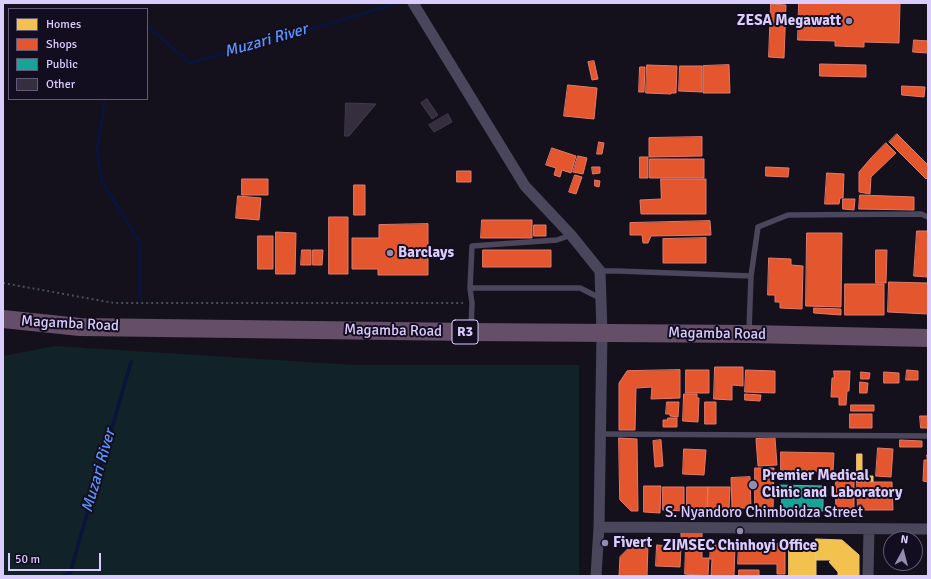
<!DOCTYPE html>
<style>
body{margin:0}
#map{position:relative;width:931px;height:579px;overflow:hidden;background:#14111c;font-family:Signika,sans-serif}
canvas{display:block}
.frame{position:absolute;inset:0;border:4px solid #dbccfe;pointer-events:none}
.legend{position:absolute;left:8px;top:8px;width:140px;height:92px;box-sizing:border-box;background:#130d20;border:1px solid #635979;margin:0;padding:5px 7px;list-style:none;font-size:12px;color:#dbccfe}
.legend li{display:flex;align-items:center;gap:8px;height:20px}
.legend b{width:20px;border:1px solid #635979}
.north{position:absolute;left:883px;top:531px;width:40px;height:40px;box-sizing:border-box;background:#130d20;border:1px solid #635979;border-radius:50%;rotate:7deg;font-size:11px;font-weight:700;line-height:16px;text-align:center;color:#dbccfe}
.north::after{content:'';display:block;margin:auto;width:14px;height:18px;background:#958baf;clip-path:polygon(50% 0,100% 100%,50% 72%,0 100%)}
.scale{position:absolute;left:8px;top:553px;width:93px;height:18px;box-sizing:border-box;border:2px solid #dbccfe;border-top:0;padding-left:5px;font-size:12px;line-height:14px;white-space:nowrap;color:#dbccfe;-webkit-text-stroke:3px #130d20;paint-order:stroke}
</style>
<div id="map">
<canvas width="931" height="579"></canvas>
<div class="frame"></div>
<ul class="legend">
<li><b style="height:11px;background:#f2c14e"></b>Homes</li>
<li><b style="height:11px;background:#e4572e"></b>Shops</li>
<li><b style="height:11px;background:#17a398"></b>Public</li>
<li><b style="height:11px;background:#342e3e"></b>Other</li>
</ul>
<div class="north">N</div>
<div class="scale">50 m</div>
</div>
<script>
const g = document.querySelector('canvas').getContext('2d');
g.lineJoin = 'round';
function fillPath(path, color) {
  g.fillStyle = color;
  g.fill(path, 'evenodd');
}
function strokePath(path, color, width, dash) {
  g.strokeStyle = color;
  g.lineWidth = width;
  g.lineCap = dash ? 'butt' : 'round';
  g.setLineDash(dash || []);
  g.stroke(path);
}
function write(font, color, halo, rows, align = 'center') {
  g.font = font + ' Signika,sans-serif';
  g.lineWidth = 4;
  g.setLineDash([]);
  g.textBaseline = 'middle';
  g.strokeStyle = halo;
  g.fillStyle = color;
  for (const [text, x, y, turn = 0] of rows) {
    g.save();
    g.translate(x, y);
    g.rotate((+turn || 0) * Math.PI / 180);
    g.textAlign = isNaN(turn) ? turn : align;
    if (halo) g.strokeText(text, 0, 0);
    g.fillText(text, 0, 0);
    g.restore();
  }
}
fillPath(new Path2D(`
 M 55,346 L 354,365 L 579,365 L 579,576 L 3,576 L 3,356 Z`), '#112328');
const homes = new Path2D(`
 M 857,454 L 862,454 L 862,476 L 873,476 L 873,482 L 857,482 Z
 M 816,539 L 842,540 L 859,555 L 859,576 L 838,576 L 838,572 L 829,562 L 831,560 L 816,560 Z
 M 789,545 L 816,546 L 816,576 L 789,576 Z`);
fillPath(homes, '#f2c14e');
strokePath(homes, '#ebc483', 1);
const shops = new Path2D(`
 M 799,3 L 900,3 L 899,43 L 864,42 L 864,47 L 835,46 L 835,41 L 798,40 Z
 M 771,4 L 786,5 L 784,58 L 769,57 Z
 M 914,40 L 928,41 L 928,53 L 913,52 Z
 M 594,61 L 598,79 L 592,80 L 588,62 Z
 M 820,64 L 866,65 L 866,77 L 820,76 Z
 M 647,65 L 677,66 L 676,93 L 671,93 L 671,94 L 646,93 Z
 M 729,65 L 730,93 L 703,93 L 703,66 Z
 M 680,66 L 702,66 L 702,92 L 679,91 Z
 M 640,67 L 645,67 L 644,92 L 639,92 Z
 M 568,85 L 597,88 L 594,119 L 564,116 Z
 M 902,86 L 925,87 L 924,97 L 902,95 Z
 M 897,134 L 928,165 L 928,177 L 926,179 L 889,142 Z
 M 702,137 L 702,156 L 649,157 L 649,138 Z
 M 599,142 L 604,143 L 602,154 L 597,154 Z
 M 886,143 L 896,153 L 871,177 L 870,194 L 859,192 L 859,172 L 871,158 Z
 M 552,148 L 576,156 L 571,173 L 562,170 L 560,177 L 554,175 L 556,168 L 546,165 Z
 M 578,156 L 587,158 L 583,174 L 573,172 Z
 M 640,157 L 648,157 L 648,178 L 640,178 Z
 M 650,159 L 704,159 L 704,178 L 650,178 Z
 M 592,167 L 600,167 L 600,173 L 593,174 Z
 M 766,167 L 789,168 L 788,177 L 766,176 Z
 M 457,171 L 471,171 L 471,182 L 457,182 Z
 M 827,173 L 844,174 L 843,198 L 840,198 L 839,204 L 825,204 Z
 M 575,175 L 582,177 L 576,194 L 569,192 Z
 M 242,179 L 268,179 L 268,195 L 242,195 Z
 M 661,179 L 706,179 L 706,214 L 641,214 L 640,200 L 661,199 Z
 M 595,180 L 600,181 L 599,187 L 595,186 Z
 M 354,185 L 365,185 L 365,215 L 354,215 Z
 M 860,195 L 914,197 L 914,210 L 859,209 Z
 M 238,196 L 261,198 L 259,220 L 236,218 Z
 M 843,199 L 855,199 L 854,210 L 843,209 Z
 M 329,217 L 348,217 L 348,274 L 329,274 Z
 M 482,220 L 532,220 L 532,238 L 481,238 Z
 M 710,221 L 711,235 L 651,236 L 648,243 L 643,243 L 642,235 L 630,235 L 630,223 Z
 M 428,224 L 428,275 L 378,275 L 378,269 L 352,269 L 352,238 L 379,238 L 379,225 Z
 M 534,225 L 546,225 L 546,236 L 534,236 Z
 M 917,231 L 928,231 L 928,260 L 927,277 L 914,276 Z
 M 276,232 L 296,233 L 295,274 L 276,274 Z
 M 807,233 L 842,233 L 841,307 L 806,306 Z
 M 258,236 L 273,236 L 273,269 L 258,269 Z
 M 706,238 L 706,263 L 663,263 L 663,239 Z
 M 302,250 L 311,250 L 311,265 L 301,265 Z
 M 313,250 L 323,250 L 322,265 L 313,265 Z
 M 483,250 L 551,250 L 551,267 L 483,267 Z
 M 876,250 L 887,250 L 886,283 L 876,283 Z
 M 769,258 L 791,259 L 791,265 L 803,266 L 802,309 L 780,308 L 780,302 L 775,302 L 775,295 L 768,295 Z
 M 889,282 L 928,283 L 928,314 L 888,312 Z
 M 845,284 L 884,284 L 884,315 L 845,315 Z
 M 814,308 L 841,309 L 841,315 L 814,313 Z
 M 715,367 L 743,367 L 743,386 L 732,385 L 732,400 L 714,399 Z
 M 680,370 L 680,398 L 651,399 L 652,387 L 636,388 L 635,430 L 619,430 L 619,383 L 627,371 Z
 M 686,370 L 709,370 L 709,393 L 686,393 Z
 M 746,370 L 775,371 L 775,393 L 745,392 Z
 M 907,370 L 918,371 L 918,380 L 906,380 Z
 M 834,371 L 850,371 L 849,391 L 847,391 L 846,405 L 839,405 L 839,397 L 831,397 L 832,378 L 834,378 Z
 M 861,372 L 870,373 L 869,379 L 861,379 Z
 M 884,372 L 899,373 L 899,383 L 884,383 Z
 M 860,382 L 868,383 L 867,393 L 860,393 Z
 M 684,394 L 697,394 L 697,398 L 699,398 L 698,422 L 683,421 Z
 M 745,394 L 761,395 L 760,401 L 745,400 Z
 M 667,402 L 679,402 L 678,417 L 670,416 L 670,414 L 666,414 Z
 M 705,402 L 716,402 L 716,424 L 705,424 Z
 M 851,405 L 874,405 L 874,411 L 851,411 Z
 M 850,414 L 872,414 L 872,428 L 850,428 Z
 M 920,416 L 928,416 L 928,428 L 921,428 Z
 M 668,418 L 677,418 L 677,427 L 663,427 L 663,420 L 667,420 Z
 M 619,438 L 637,439 L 638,511 L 631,511 L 620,500 Z
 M 775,438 L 777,465 L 758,466 L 756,439 Z
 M 661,440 L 663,466 L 655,467 L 653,441 Z
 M 900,440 L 922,441 L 922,447 L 900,447 Z
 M 878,448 L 893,449 L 891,477 L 876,476 Z
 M 684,449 L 706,450 L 704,475 L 683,474 Z
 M 781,452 L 834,453 L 833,472 L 781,471 Z
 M 927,455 L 928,455 L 928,482 L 923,481 L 924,460 L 927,460 Z
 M 755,468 L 774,468 L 773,511 L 755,511 Z
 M 750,477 L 751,508 L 732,508 L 731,478 Z
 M 836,479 L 854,479 L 854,509 L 836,509 Z
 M 857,482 L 892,482 L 893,510 L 858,510 Z
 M 644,486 L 661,486 L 660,513 L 644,512 Z
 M 663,487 L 684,487 L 684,511 L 663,510 Z
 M 687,487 L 708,487 L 707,509 L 687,508 Z
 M 708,487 L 730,487 L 729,510 L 708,510 Z
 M 702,530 L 702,539 L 681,539 L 681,531 Z
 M 634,543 L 648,544 L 647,576 L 619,576 L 620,557 Z
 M 739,543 L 785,544 L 785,574 L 777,574 L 777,564 L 738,564 Z
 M 657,545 L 681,547 L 680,567 L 656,566 Z
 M 711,545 L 735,546 L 734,576 L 711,576 L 712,559 L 710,559 Z
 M 686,547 L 702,547 L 702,558 L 709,558 L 708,576 L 685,574 Z
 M 739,570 L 759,570 L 759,576 L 739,576 Z`);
fillPath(shops, '#e4572e');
strokePath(shops, '#e17a6c', 1);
const public = new Path2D(`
 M 779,485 L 823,486 L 823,511 L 781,510 L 782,498 L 779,497 Z`);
fillPath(public, '#17a398');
strokePath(public, '#52afb7', 1);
strokePath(new Path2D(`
 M 147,26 L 190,63 L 299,33 L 397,3
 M 105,99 L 97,149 L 102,181 L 140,243 L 140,299
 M 63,576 L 70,573 L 131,362`), '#0b1339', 3.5);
const building = new Path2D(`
 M 427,99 L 438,115 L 432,119 L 421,103 Z
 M 346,103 L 376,104 L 349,136 L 345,136 Z
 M 448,114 L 452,122 L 434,132 L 429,125 Z`);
fillPath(building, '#342e3e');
strokePath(building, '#423b4f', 1);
strokePath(new Path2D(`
 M 3,283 L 114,303 L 463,303`), '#464e5d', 2, [2, 3]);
strokePath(new Path2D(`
 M 600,271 L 618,271 L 751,276
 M 470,288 L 472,246 L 557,240 L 571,235
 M 471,330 L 472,303 L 470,288 L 580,288 L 600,298
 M 749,331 L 751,276 L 758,227 L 788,215 L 921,214 L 928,217
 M 600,434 L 928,436`), '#4a465c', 5.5);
strokePath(new Path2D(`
 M 413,3 L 525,186 L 571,235 L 600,271 L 602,333 L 599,527 L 596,576
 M 599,527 L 928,529
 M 868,576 L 869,529`), '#4a465c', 11);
strokePath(new Path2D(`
 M 3,319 L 80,327 L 471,332 L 749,334 L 928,338`), '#644e68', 18);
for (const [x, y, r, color] of [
 [849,21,4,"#958baf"],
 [390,253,4,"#958baf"],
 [753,485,5,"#958baf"],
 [740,531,4,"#958baf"],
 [605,543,4,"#958baf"]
]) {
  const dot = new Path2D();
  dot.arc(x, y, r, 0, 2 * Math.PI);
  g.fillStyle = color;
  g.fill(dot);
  strokePath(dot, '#130d20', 1.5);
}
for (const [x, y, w] of [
 [465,332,26]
]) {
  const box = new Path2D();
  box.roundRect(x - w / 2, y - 12, w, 24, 3);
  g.fillStyle = '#130d20';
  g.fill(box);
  strokePath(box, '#dbccfe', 1);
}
write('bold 14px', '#dbccfe', null, [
 ["R3",465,332]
]);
write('bold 15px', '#dbccfe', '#130d20', [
 ["ZESA Megawatt",841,21,"right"],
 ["Barclays",398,253],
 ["Premier Medical",762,476],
 ["Clinic and Laboratory",762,493],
 ["Fivert",613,543],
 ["ZIMSEC Chinhoyi Office",740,546,"center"]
], 'left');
write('15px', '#dbccfe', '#130d20', [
 ["Magamba Road",70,324,3],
 ["Magamba Road",393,331,1],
 ["Magamba Road",717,334,1],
 ["S. Nyandoro Chimboidza Street",764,513]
]);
write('italic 16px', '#5c95fd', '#130d20', [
 ["Muzari River",266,41,-16],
 ["Muzari River",99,471,-74]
]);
</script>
